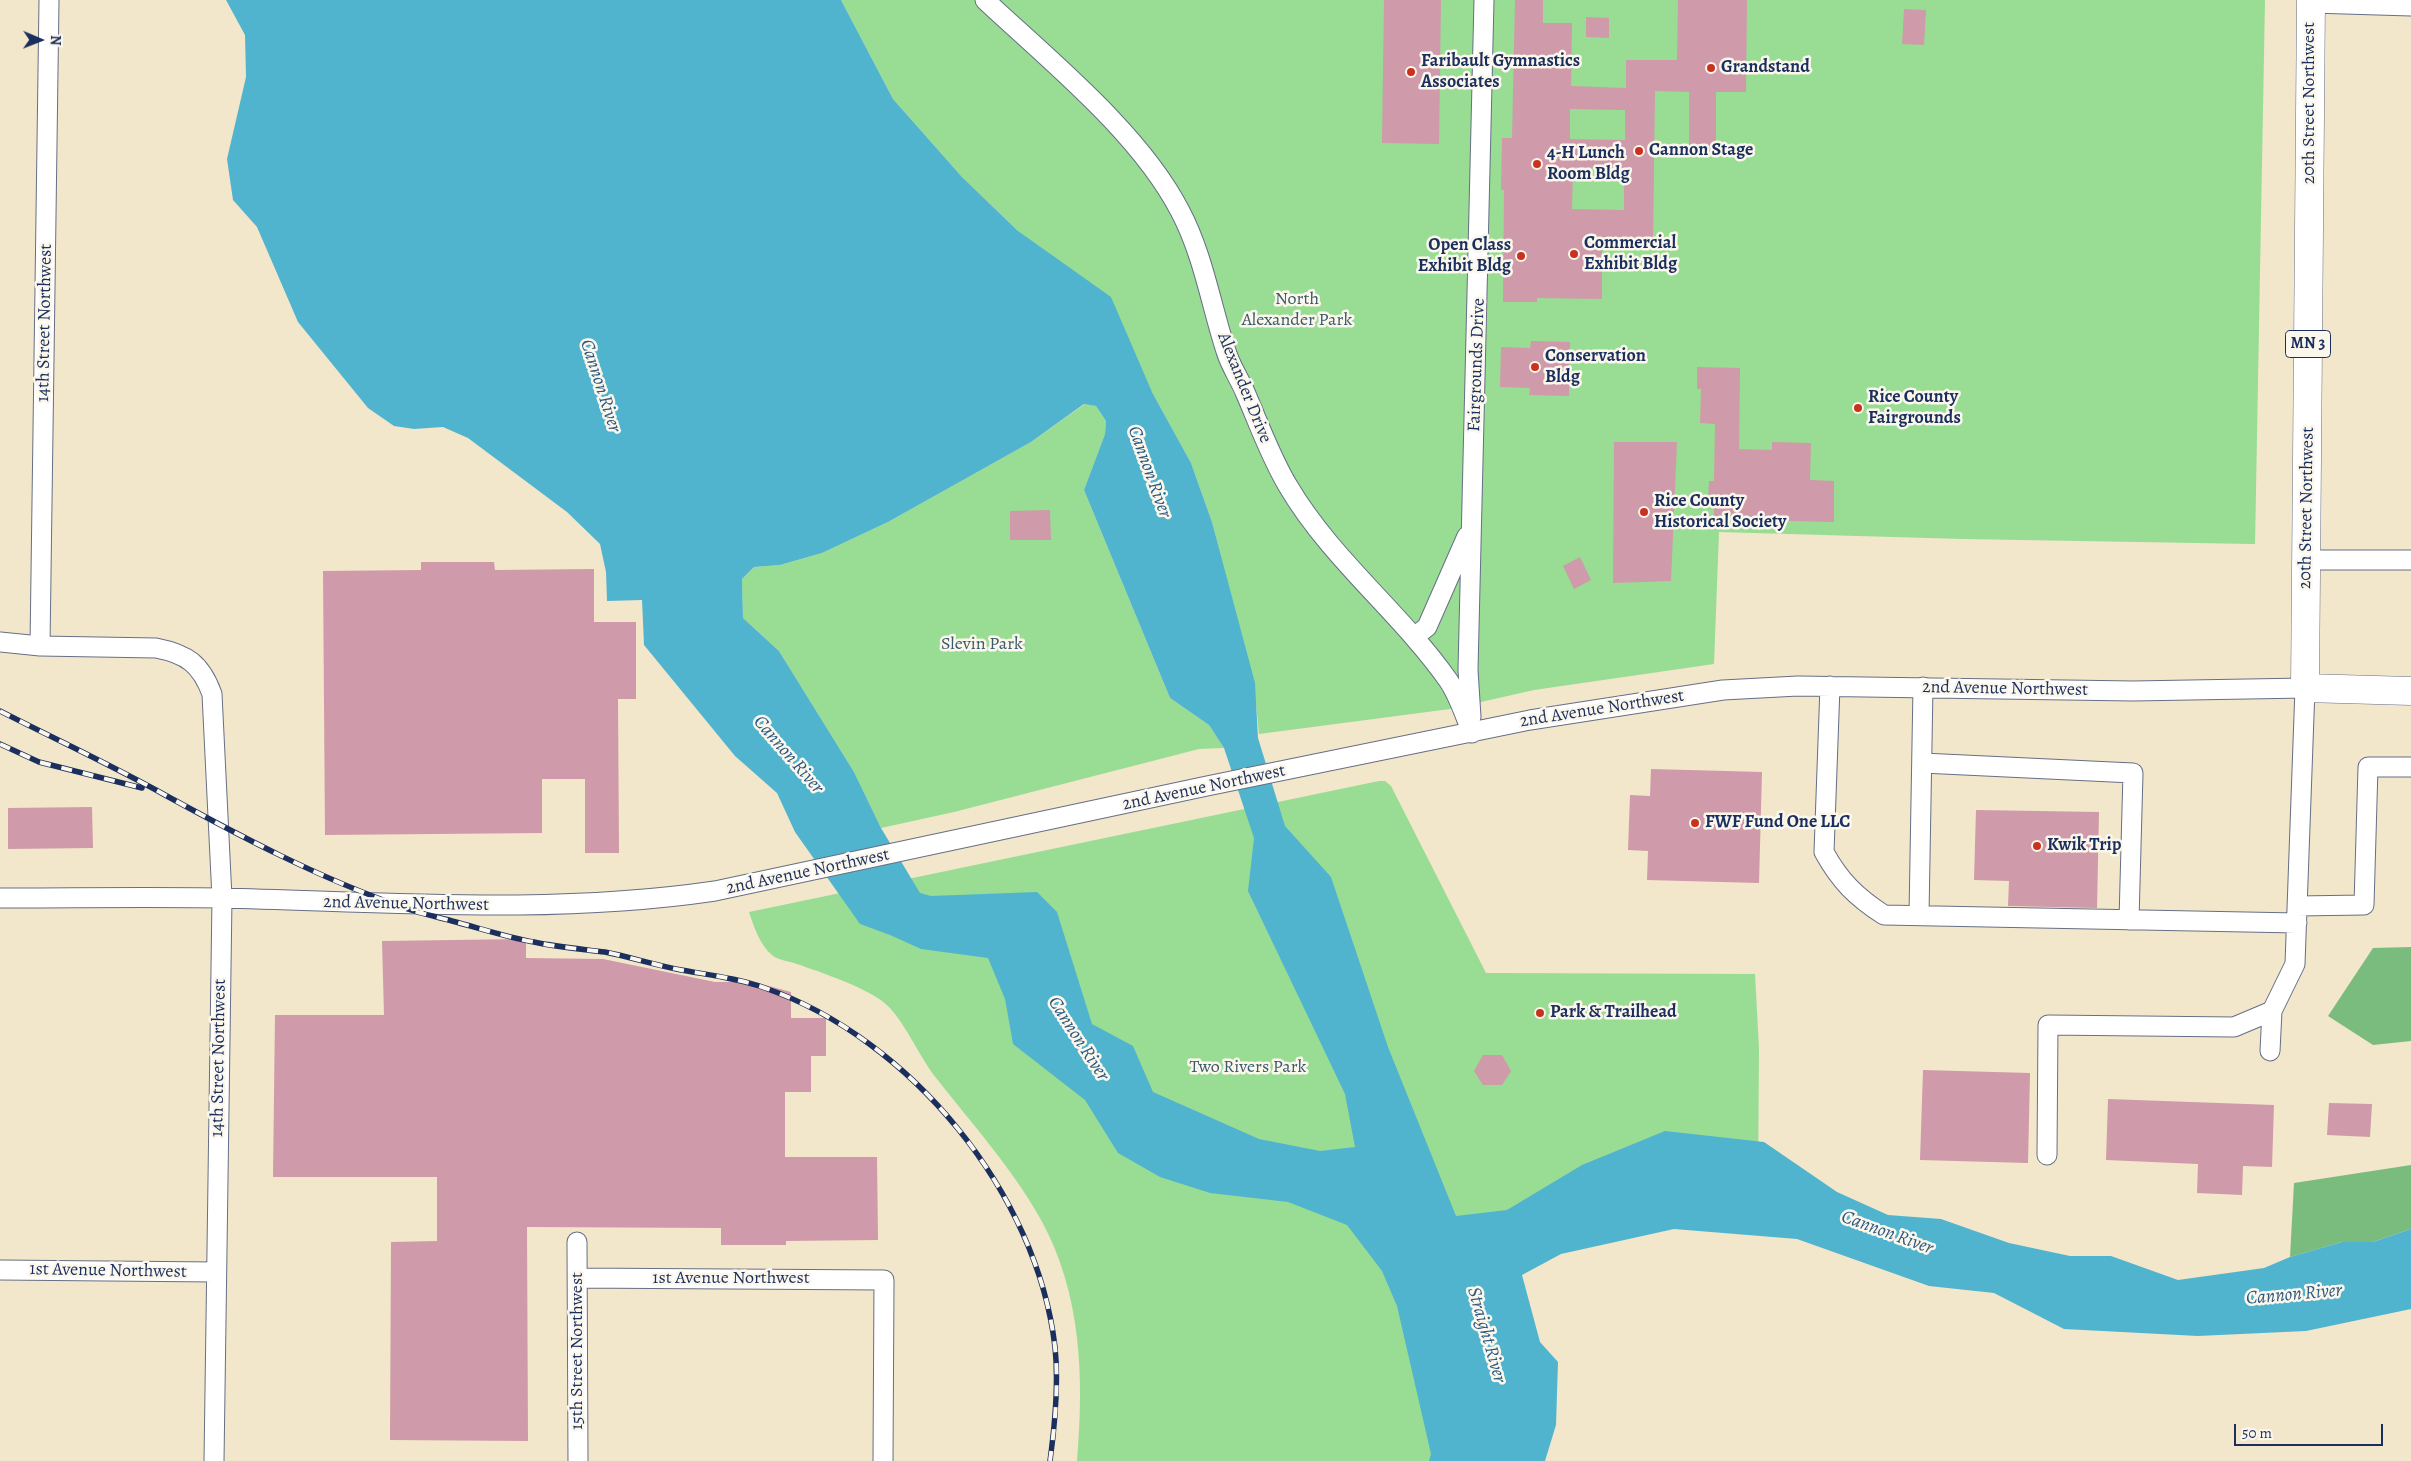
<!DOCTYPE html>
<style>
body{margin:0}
#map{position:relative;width:2411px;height:1461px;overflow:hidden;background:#f2e6cb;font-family:Alegreya,serif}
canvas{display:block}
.north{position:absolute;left:15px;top:15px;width:50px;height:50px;-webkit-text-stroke:4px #fbf7ec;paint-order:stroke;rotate:91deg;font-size:14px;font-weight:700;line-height:20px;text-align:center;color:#1b2f5e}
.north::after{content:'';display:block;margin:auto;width:18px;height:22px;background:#1b2f5e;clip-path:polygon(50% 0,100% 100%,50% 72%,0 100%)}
.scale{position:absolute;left:2234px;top:1424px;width:149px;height:22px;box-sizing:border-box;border:2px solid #1b2f5e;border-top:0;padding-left:6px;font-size:15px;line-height:18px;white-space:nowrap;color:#1b2f5e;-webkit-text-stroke:4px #fbf7ec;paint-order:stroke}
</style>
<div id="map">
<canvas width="2411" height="1461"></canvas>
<div class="north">N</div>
<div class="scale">50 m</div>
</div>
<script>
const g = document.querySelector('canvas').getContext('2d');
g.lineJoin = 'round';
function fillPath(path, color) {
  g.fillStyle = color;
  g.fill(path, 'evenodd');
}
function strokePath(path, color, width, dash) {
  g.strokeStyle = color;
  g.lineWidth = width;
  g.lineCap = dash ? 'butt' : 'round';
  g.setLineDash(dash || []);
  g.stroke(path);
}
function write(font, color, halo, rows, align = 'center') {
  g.font = font + ' Alegreya,serif';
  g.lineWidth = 5;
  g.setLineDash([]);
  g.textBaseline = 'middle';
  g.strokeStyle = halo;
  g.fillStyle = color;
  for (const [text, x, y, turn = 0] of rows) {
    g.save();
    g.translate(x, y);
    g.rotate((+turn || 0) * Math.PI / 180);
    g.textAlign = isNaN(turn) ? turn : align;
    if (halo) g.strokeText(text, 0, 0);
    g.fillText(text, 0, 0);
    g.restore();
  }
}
fillPath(new Path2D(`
 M 841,0 L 2265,0 L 2255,544 L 1963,539 L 1719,532 L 1714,664 L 1534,690 L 1450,709 L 1259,734 L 1254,683 L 1212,522 L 1191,463 L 1152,392 L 1018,231 L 962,177 L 893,99 Z
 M 1085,404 L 1096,406 L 1106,421 L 1105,434 L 1084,490 L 1170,698 L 1209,725 L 1224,748 L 1199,749 L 954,812 L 881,828 L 854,772 L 779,651 L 743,618 L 742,579 L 754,567 L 780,565 L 822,553 L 888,522 L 1031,442 Z
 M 1379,781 L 1385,781 L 1391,786 L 1486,973 L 1755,974 L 1759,1049 L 1758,1180 L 1469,1270 L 1498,1461 L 1077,1461 C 1084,1378 1082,1293 1040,1218 C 1012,1168 972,1124 937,1079 C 920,1058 907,1026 889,1007 C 872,989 820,972 797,964 C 789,961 777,960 772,955 C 760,945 754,927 749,912 Z`), '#99dc93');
fillPath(new Path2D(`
 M 2411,947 L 2411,1041 L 2373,1045 L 2328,1016 L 2373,948 Z
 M 2411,1165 L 2411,1229 L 2373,1242 L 2342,1242 L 2290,1257 L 2294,1183 Z`), '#7abc7d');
fillPath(new Path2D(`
 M 226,0 L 841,0 L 893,99 L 962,177 L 1018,231 L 1111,297 L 1152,392 L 1191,463 L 1212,522 L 1255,683 L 1258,738 L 1285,826 L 1331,877 L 1388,1047 L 1456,1216 L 1507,1210 L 1582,1165 L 1665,1131 L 1764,1142 L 1837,1192 L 1888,1215 L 1941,1219 L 2009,1243 L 2070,1256 L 2111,1256 L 2178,1280 L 2264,1268 L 2290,1257 L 2342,1242 L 2373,1242 L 2411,1229 L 2411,1309 L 2306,1331 L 2198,1336 L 2064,1329 L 1994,1293 L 1929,1286 L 1797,1239 L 1674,1229 L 1561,1254 L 1522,1275 L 1540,1342 L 1558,1362 L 1556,1425 L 1545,1461 L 1429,1461 L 1431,1454 L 1397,1306 L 1382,1271 L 1347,1225 L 1288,1202 L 1210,1193 L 1160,1177 L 1118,1153 L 1085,1100 L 1013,1044 L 1005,999 L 988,958 L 921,949 L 890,935 L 860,924 L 795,832 L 777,793 L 735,756 L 644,645 L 642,600 L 607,601 L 606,572 L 600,544 L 567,512 L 468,438 L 443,427 L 414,429 L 394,426 L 368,408 L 298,322 L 257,227 L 233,200 L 227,159 L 246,77 L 245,35 ZM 1084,404 L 1096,406 L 1106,421 L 1105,434 L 1084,490 L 1170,698 L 1209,725 L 1224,748 L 1254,838 L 1248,891 L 1345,1094 L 1355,1147 L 1320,1151 L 1259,1139 L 1153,1092 L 1133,1046 L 1092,1024 L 1057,912 L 1037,892 L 931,896 L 920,893 L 881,828 L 854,772 L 779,651 L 743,618 L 742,579 L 754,567 L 780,565 L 822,553 L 888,522 L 1031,442 Z`), '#51b4cf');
fillPath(new Path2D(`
 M 1384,0 L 1441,0 L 1439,144 L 1382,143 Z
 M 1515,0 L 1543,0 L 1543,23 L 1572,23 L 1571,86 L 1626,88 L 1626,60 L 1677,60 L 1678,0 L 1747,0 L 1746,92 L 1716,92 L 1716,156 L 1689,156 L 1689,92 L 1655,91 L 1653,243 L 1602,242 L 1602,299 L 1537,298 L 1537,302 L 1503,302 L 1504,190 L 1501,190 L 1502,138 L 1512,138 ZM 1570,109 L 1625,110 L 1625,140 L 1570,139 ZM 1573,167 L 1624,168 L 1624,210 L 1572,209 Z
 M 1904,9 L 1926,10 L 1924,45 L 1902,44 Z
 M 1586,17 L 1609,18 L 1609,38 L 1586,37 Z
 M 1531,341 L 1570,342 L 1569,396 L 1529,395 L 1530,388 L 1500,387 L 1501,347 L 1530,348 Z
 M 1697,367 L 1740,368 L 1739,449 L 1772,450 L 1772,442 L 1811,443 L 1810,480 L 1834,481 L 1834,522 L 1714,519 L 1714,503 L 1708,503 L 1709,481 L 1714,481 L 1715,424 L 1700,423 L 1701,389 L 1697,389 Z
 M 1614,442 L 1677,442 L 1671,581 L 1613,583 Z
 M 1050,510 L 1051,540 L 1010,540 L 1010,511 Z
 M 1580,557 L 1591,580 L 1574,589 L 1563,566 Z
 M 421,562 L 494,562 L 495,570 L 594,569 L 594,622 L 636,622 L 636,699 L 618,699 L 619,853 L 585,853 L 585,779 L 542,779 L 542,833 L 325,835 L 323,571 L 421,570 Z
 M 1651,769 L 1762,772 L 1759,883 L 1647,880 L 1648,851 L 1628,850 L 1630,795 L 1650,796 Z
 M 92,807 L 93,848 L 8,849 L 8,808 Z
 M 1976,810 L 2099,812 L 2097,908 L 2008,906 L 2009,881 L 1974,880 Z
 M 526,939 L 526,958 L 603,959 L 715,982 L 754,982 L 791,992 L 791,1018 L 826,1018 L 826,1056 L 811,1056 L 811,1092 L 785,1092 L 785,1157 L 877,1157 L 878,1240 L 786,1241 L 786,1245 L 721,1245 L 721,1228 L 527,1227 L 528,1441 L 390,1440 L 391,1242 L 437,1241 L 437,1177 L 273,1177 L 275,1015 L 384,1015 L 382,941 Z
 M 1483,1055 L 1502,1055 L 1511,1071 L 1502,1085 L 1483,1085 L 1474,1071 Z
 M 1923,1070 L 2030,1073 L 2028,1163 L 1920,1160 Z
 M 2108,1099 L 2274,1105 L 2272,1167 L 2243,1166 L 2242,1195 L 2197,1193 L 2198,1164 L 2106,1160 Z
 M 2329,1103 L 2372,1104 L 2370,1137 L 2327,1135 Z`), '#cf9aa9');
const minor = new Path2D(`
 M 985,0 C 1049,60 1140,133 1180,211 C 1203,254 1211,305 1226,351 C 1230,365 1239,378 1245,392 C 1259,424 1270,456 1288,486 C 1331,559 1400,612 1448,680 C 1459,696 1465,716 1472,733
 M 2311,3 L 2411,6
 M 2306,560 L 2411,560
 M 1414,637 L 1427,627 L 1467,536
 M 0,642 L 40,646 L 156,648 C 187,654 201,664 212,694 L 222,898 L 214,1461
 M 40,646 L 49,0
 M 1830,686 L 1824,852 C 1840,881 1856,897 1884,915 L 2297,923
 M 1471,717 L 1468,670 L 1484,0
 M 1922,763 L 2133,773 L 2129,920
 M 0,898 C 74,898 148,897 222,898 C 387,902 552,915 715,891 L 1207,786 L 1530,720 L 1723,690 L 1798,686 L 2133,691 L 2305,688 L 2295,964 L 2272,1011 L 2270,1051
 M 2297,906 L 2364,905 L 2368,767 L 2411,767
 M 1919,915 L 1923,687
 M 2047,1155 L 2048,1025 L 2234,1027 L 2272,1011
 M 577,1242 L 578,1461
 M 0,1270 L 215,1272
 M 577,1278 L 884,1280 L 883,1461`);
const highway = new Path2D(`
 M 2311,0 L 2305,688 L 2411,691`);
strokePath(minor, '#666f84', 21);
strokePath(highway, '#666f84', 29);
strokePath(minor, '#fff', 19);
strokePath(highway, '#fff', 28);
const rail = new Path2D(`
 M 0,711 C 55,739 111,765 165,795 C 240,836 317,877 397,905 C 414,912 433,916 452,921 C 479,928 506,937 534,942 C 557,947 581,949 605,952 C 630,957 655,965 681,970 C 709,975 737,978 765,988 C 911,1039 1037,1193 1055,1347 C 1059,1385 1055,1424 1050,1461
 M 0,744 L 39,762 L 142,788`);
strokePath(rail, '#1b2f5e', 5.5);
strokePath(rail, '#fbf7ec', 4, [11]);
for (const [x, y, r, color] of [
 [1711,68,5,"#c8321e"],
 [1411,72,5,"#c8321e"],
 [1639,151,5,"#c8321e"],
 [1537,164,5,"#c8321e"],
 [1574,254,5,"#c8321e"],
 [1521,256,5,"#c8321e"],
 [1535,367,5,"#c8321e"],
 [1858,408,5,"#c8321e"],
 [1644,512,5,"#c8321e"],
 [1695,823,5,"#c8321e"],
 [2037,846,5,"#c8321e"],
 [1540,1013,5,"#c8321e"]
]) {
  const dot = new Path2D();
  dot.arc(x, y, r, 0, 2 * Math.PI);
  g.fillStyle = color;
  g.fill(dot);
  strokePath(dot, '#fbf7ec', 2);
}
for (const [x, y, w] of [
 [2308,344,45]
]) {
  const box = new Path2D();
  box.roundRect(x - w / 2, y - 13.5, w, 27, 4);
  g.fillStyle = '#fbf7ec';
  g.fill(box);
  strokePath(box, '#1b2f5e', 1);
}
write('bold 16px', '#1b2f5e', null, [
 ["MN 3",2308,344]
]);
write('bold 18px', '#1b2f5e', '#fbf7ec', [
 ["Faribault Gymnastics",1421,62],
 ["Associates",1421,83],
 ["Grandstand",1721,68],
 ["Cannon Stage",1649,151],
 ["4-H Lunch",1547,154],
 ["Room Bldg",1547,175],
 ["Commercial",1584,244],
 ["Exhibit Bldg",1584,265],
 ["Open Class",1511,246,"right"],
 ["Exhibit Bldg",1511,267,"right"],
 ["Conservation",1545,357],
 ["Bldg",1545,378],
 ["Rice County",1868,398],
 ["Fairgrounds",1868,419],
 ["Rice County",1654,502],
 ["Historical Society",1654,523],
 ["FWF Fund One LLC",1705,823],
 ["Kwik Trip",2047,846],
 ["Park & Trailhead",1550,1013]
], 'left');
write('18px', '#1b2f5e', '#fbf7ec', [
 ["20th Street Northwest",2310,103,-90],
 ["14th Street Northwest",45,323,-89],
 ["Fairgrounds Drive",1477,365,-88],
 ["Alexander Drive",1244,388,68],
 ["20th Street Northwest",2307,508,-89],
 ["2nd Avenue Northwest",2005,689,1],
 ["2nd Avenue Northwest",1602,709,-9],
 ["2nd Avenue Northwest",1204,788,-12],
 ["2nd Avenue Northwest",808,872,-12],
 ["2nd Avenue Northwest",406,904,1],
 ["14th Street Northwest",219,1058,-89],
 ["1st Avenue Northwest",108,1271,1],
 ["1st Avenue Northwest",731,1279],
 ["15th Street Northwest",578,1351,-90]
]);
write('18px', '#3a5a6b', '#fbf7ec', [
 ["North",1297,300],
 ["Alexander Park",1297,321],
 ["Slevin Park",982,645],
 ["Two Rivers Park",1248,1068]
]);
write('italic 19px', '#2b5780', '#fbf7ec', [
 ["Cannon River",600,386,72],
 ["Cannon River",1149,472,70],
 ["Cannon River",788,755,49],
 ["Cannon River",1078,1039,57],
 ["Cannon River",1887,1233,20],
 ["Cannon River",2294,1295,-5],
 ["Straight River",1486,1335,74]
]);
</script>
